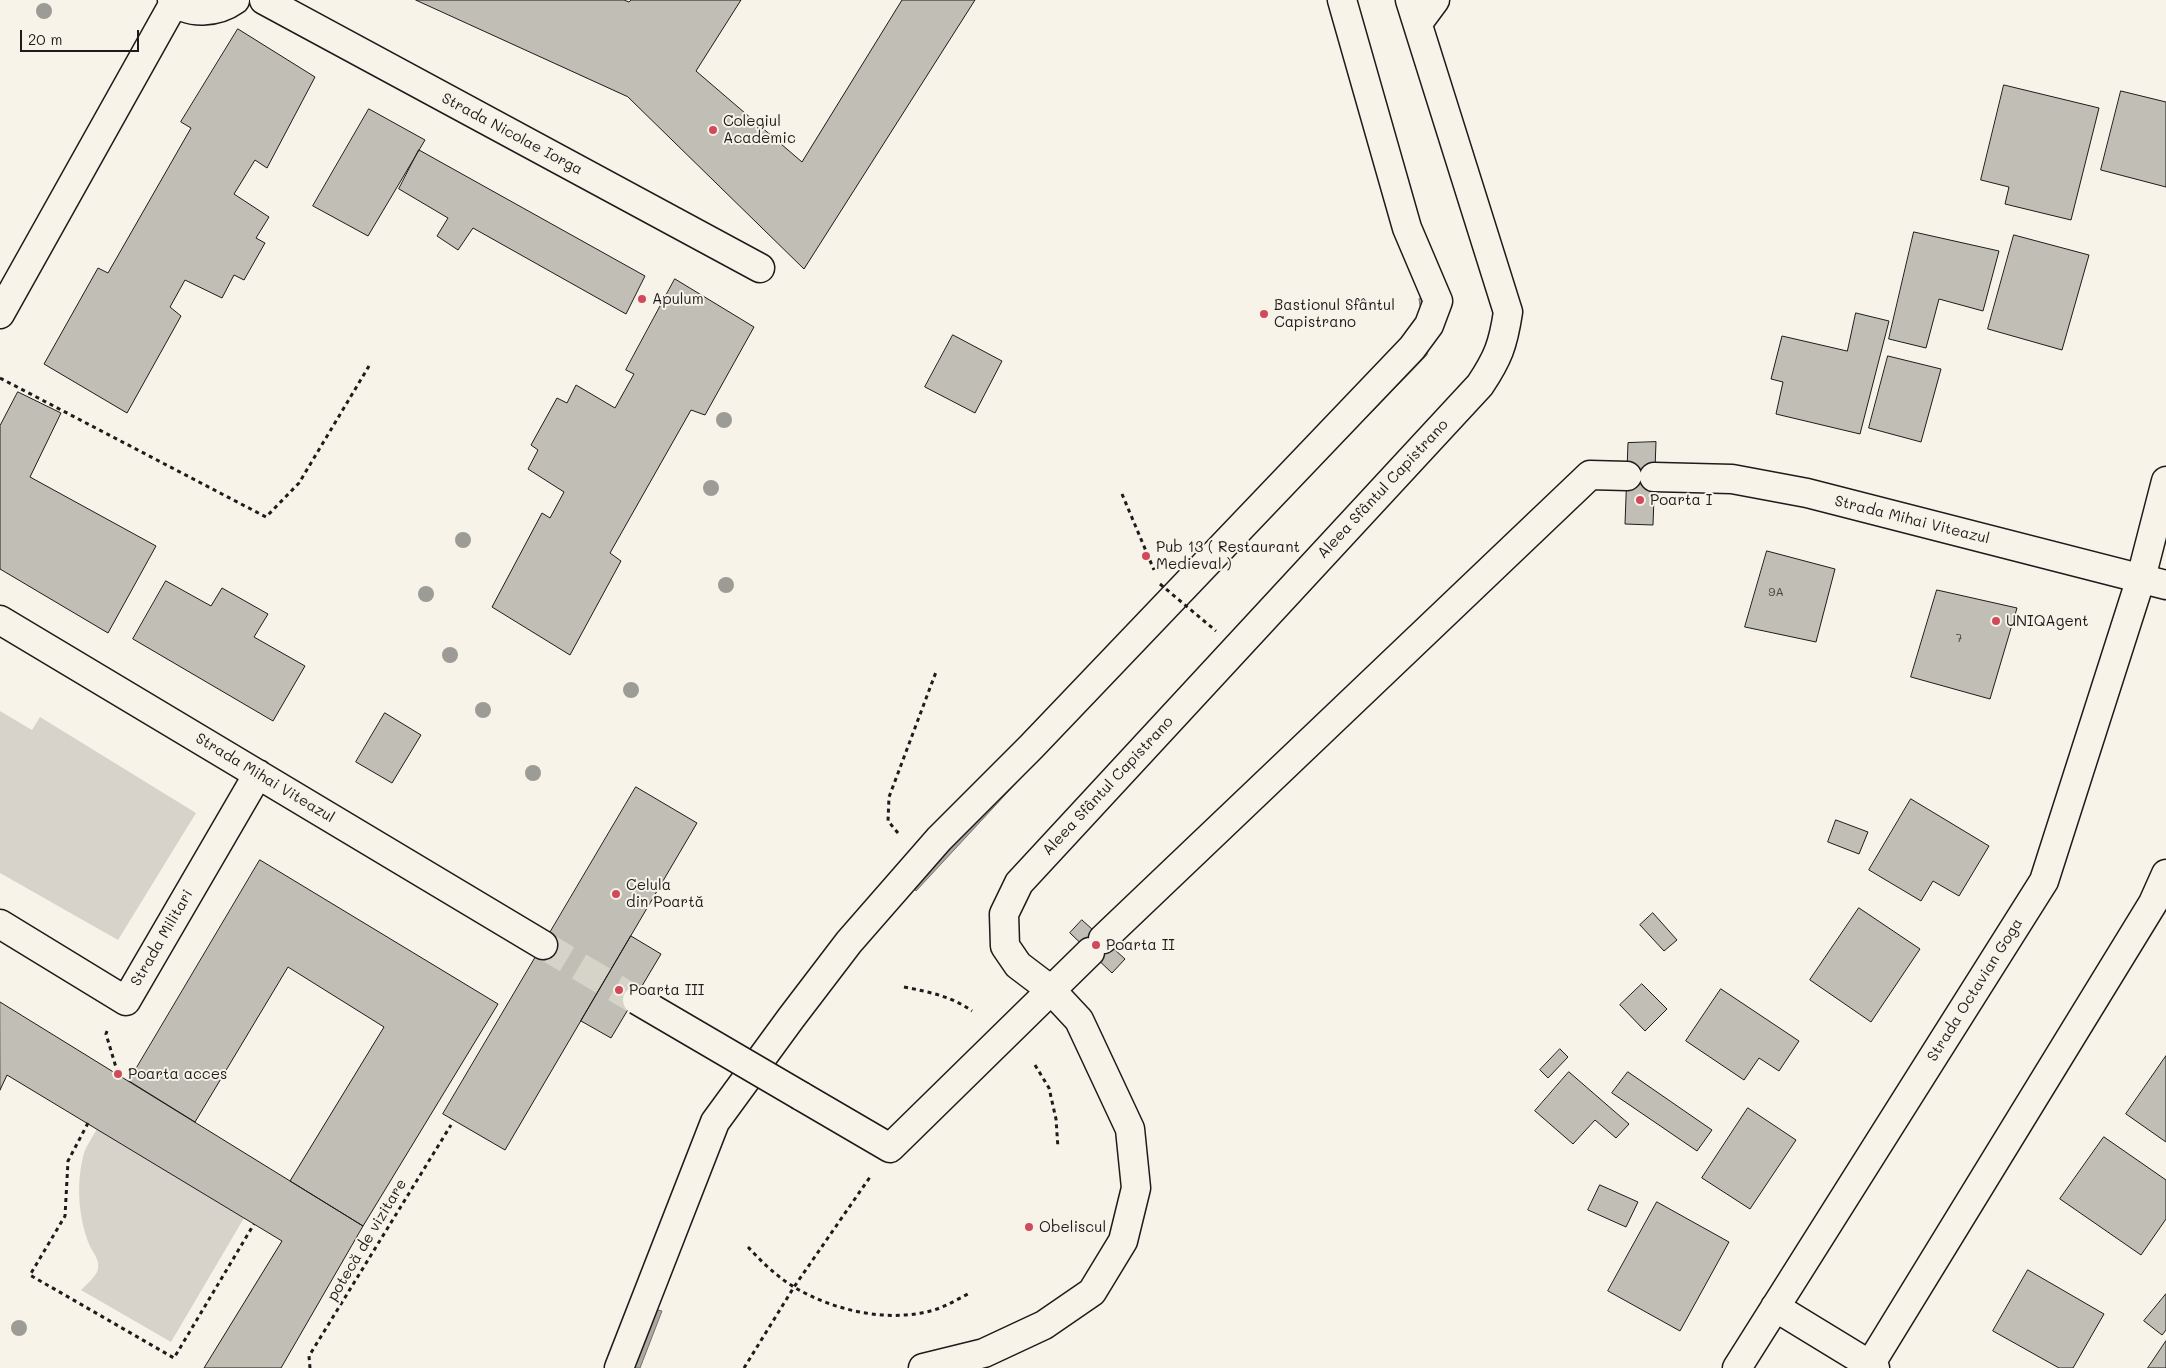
<!DOCTYPE html>
<meta charset="utf-8">
<style>
body{margin:0}
#map{position:relative;width:2166px;height:1368px;overflow:hidden;background:#f7f3e8;font-family:Mali,sans-serif}
canvas{display:block}
.scale{position:absolute;left:20px;top:30px;width:119px;height:22px;box-sizing:border-box;border:2px solid #1c1c1c;border-top:0;padding-left:6px;font-size:15px;line-height:18px;white-space:nowrap;color:#1c1c1c;-webkit-text-stroke:4px #f7f3e8;paint-order:stroke}
</style>
<div id="map">
<canvas width="2166" height="1368"></canvas>
<div class="scale">20 m</div>
</div>
<script>
const g = document.querySelector('canvas').getContext('2d');
g.lineJoin = 'round';
function fillPath(path, color) {
  g.fillStyle = color;
  g.fill(path, 'evenodd');
}
function strokePath(path, color, width, dash) {
  g.strokeStyle = color;
  g.lineWidth = width;
  g.lineCap = dash ? 'butt' : 'round';
  g.setLineDash(dash || []);
  g.stroke(path);
}
function write(font, color, halo, rows, align = 'center') {
  g.font = font + ' Mali,sans-serif';
  g.lineWidth = 4;
  g.setLineDash([]);
  g.textBaseline = 'middle';
  g.strokeStyle = halo;
  g.fillStyle = color;
  for (const [text, x, y, turn = 0] of rows) {
    g.save();
    g.translate(x, y);
    g.rotate((+turn || 0) * Math.PI / 180);
    g.textAlign = isNaN(turn) ? turn : align;
    if (halo) g.strokeText(text, 0, 0);
    g.fillText(text, 0, 0);
    g.restore();
  }
}
fillPath(new Path2D(`
 M 0,711 L 32,730 L 40,717 L 196,813 L 118,940 L 0,873 Z
 M 97,1129 L 244,1218 L 171,1342 L 81,1290 C 87,1284 96,1277 98,1269 C 100,1259 92,1252 89,1244 C 78,1216 76,1182 84,1153 C 87,1145 93,1136 97,1129 Z`), '#d7d3cb');
const water = new Path2D(`
 M 1426,296 L 1430,344 L 1427,355 L 1297,489 L 1293,483 L 1423,323 L 1419,299 Z
 M 1108,684 L 916,891 L 911,884 Z
 M 658,1310 L 662,1311 L 640,1368 L 633,1368 L 653,1313 Z`);
fillPath(water, '#aca9a2');
strokePath(water, '#72716c', 1);
const building = new Path2D(`
 M 416,0 L 624,0 L 629,2 L 631,0 L 741,0 L 696,71 L 802,162 L 902,0 L 975,0 L 804,269 L 628,97 Z
 M 238,29 L 315,77 L 267,168 L 255,160 L 234,194 L 269,217 L 256,238 L 265,243 L 244,280 L 234,275 L 222,298 L 185,280 L 170,307 L 181,316 L 127,413 L 44,364 L 98,268 L 108,273 L 191,128 L 181,122 Z
 M 2004,85 L 2099,108 L 2071,220 L 2005,204 L 2009,187 L 1981,180 Z
 M 2121,91 L 2166,102 L 2166,187 L 2101,170 Z
 M 369,109 L 425,140 L 368,236 L 313,206 Z
 M 419,150 L 645,276 L 626,314 L 473,228 L 458,250 L 437,236 L 448,218 L 399,189 Z
 M 1914,232 L 1999,251 L 1983,311 L 1939,299 L 1926,348 L 1889,339 Z
 M 2014,235 L 2089,255 L 2062,350 L 1988,329 Z
 M 675,279 L 754,327 L 705,415 L 691,410 L 610,553 L 621,561 L 570,655 L 492,607 L 542,513 L 550,518 L 564,492 L 528,469 L 538,450 L 531,445 L 557,398 L 567,403 L 576,385 L 615,408 L 634,374 L 626,370 Z
 M 1856,313 L 1889,321 L 1860,434 L 1776,414 L 1783,382 L 1771,379 L 1782,336 L 1847,351 Z
 M 953,335 L 1002,361 L 975,413 L 925,387 Z
 M 1888,356 L 1941,369 L 1921,442 L 1869,428 Z
 M 18,392 L 61,413 L 30,477 L 156,546 L 108,633 L 0,569 L 0,426 Z
 M 1656,442 L 1653,525 L 1625,524 L 1628,443 Z
 M 1767,551 L 1835,569 L 1816,642 L 1745,627 Z
 M 166,581 L 211,606 L 222,588 L 268,614 L 254,637 L 305,666 L 273,721 L 133,639 Z
 M 1937,590 L 2017,608 L 1990,699 L 1911,677 Z
 M 385,713 L 421,735 L 392,783 L 356,762 Z
 M 636,787 L 697,823 L 505,1150 L 443,1114 Z
 M 1911,799 L 1989,846 L 1959,896 L 1933,881 L 1921,901 L 1869,870 Z
 M 1836,820 L 1868,832 L 1859,854 L 1828,842 Z
 M 260,860 L 498,1004 L 363,1226 L 290,1181 L 384,1027 L 288,967 L 195,1122 L 129,1081 Z
 M 1859,908 L 1920,949 L 1871,1022 L 1810,980 Z
 M 1653,913 L 1677,940 L 1664,951 L 1640,925 Z
 M 1082,920 L 1125,959 L 1112,973 L 1070,933 Z
 M 631,936 L 661,954 L 611,1038 L 581,1021 Z
 M 1642,984 L 1667,1009 L 1645,1031 L 1620,1005 Z
 M 1721,989 L 1799,1041 L 1779,1071 L 1759,1058 L 1744,1080 L 1686,1041 Z
 M 0,1002 L 363,1226 L 281,1368 L 204,1368 L 282,1241 L 7,1075 L 0,1090 Z
 M 1560,1049 L 1568,1057 L 1548,1078 L 1540,1070 Z
 M 2166,1056 L 2166,1142 L 2126,1114 Z
 M 1569,1072 L 1629,1124 L 1616,1138 L 1595,1120 L 1573,1144 L 1535,1111 Z
 M 1628,1072 L 1712,1130 L 1697,1151 L 1612,1093 Z
 M 1748,1108 L 1796,1140 L 1750,1209 L 1702,1178 Z
 M 2104,1137 L 2166,1180 L 2166,1219 L 2141,1255 L 2060,1199 Z
 M 1600,1185 L 1638,1202 L 1626,1227 L 1588,1210 Z
 M 1657,1202 L 1729,1242 L 1680,1331 L 1608,1291 Z
 M 2028,1270 L 2104,1314 L 2073,1368 L 2059,1368 L 1993,1331 Z
 M 2166,1294 L 2166,1330 L 2162,1335 L 2144,1321 Z
 M 2166,1341 L 2166,1368 L 2148,1368 Z`);
fillPath(building, '#c0beb5');
strokePath(building, '#1c1c1c', 1);
strokePath(new Path2D(`
 M 543,945 L 634,999`), '#d6d3c9', 28, [28, 14]);
const minor = new Path2D(`
 M 172,0 C 189,15 217,13 235,0
 M 264,0 L 760,268
 M 1418,23 L 1435,0
 M 0,314 L 174,3
 M 1654,477 L 1732,479 L 1807,493 L 2166,585
 M 0,620 L 543,945
 M 0,924 L 126,1001 L 258,774
 M 1103,939 L 1590,475 L 1627,476
 M 801,1096 L 890,1148 L 1090,952
 M 1775,1307 L 1875,1368
 M 619,1368 L 715,1122 L 791,1018 L 849,942 L 939,839 L 1031,747 L 1412,348 L 1429,325 L 1438,301 L 1407,228 L 1342,0
 M 923,1368 L 984,1353 L 1044,1325 L 1092,1292 L 1123,1241 L 1136,1188 L 1130,1129 L 1079,1020 L 1051,990 L 1018,965 L 1005,946 L 1004,914 L 1019,883 L 1480,385 C 1498,358 1503,345 1508,312 L 1410,0
 M 1737,1368 L 2044,881 L 2141,578 L 2166,481
 M 1868,1368 L 2153,903 L 2166,874`);
strokePath(minor, '#1c1c1c', 31);
strokePath(new Path2D(`
 M 0,378 L 266,517 L 299,483 L 369,366
 M 1122,494 L 1154,570
 M 898,833 L 888,821 L 889,797 L 936,672
 M 904,987 C 929,992 951,996 972,1011
 M 107,1031 L 106,1034 L 118,1074
 M 1035,1065 L 1049,1088 L 1056,1119 L 1058,1148
 M 88,1123 L 68,1161 L 65,1216 L 30,1275 L 174,1358 L 254,1224
 M 748,1247 C 761,1261 776,1276 794,1287 C 834,1311 891,1324 937,1309 C 948,1305 958,1299 968,1294
 M 310,1368 L 309,1356 L 451,1125
 M 744,1368 L 794,1287 L 870,1177`), '#1c1c1c', 3, [4, 4]);
strokePath(minor, '#f7f3e8', 28);
const minorBridge = new Path2D(`
 M 637,1000 L 801,1096`);
strokePath(minorBridge, '#1c1c1c', 31, []);
strokePath(new Path2D(`
 M 1160,584 L 1216,631`), '#1c1c1c', 3, [4, 4]);
strokePath(minorBridge, '#f7f3e8', 28);
g.fillStyle = '#9d9b95';
for (const [x, y] of [
 [44,11],
 [724,420],
 [711,488],
 [463,540],
 [726,585],
 [426,594],
 [450,655],
 [631,690],
 [483,710],
 [533,773],
 [19,1328]
]) {
  g.beginPath();
  g.arc(x, y, 8, 0, 2 * Math.PI);
  g.fill();
}
for (const [x, y, r, color] of [
 [713,130,5,"#d1495b"],
 [642,299,5,"#d1495b"],
 [1264,314,5,"#d1495b"],
 [1640,500,5,"#d1495b"],
 [1146,556,5,"#d1495b"],
 [1996,621,5,"#d1495b"],
 [616,894,5,"#d1495b"],
 [1096,945,5,"#d1495b"],
 [619,990,5,"#d1495b"],
 [118,1074,5,"#d1495b"],
 [1029,1227,5,"#d1495b"]
]) {
  const dot = new Path2D();
  dot.arc(x, y, r, 0, 2 * Math.PI);
  g.fillStyle = color;
  g.fill(dot);
  strokePath(dot, '#f7f3e8', 2);
}
write('12px', '#454442', null, [
 ["9A",1776,592],
 ["7",1959,638]
]);
write('15px', '#1c1c1c', '#f7f3e8', [
 ["Colegiul",723,121],
 ["Academic",723,138],
 ["Apulum",652,299],
 ["Bastionul Sfântul",1274,305],
 ["Capistrano",1274,322],
 ["Poarta I",1650,500],
 ["Pub 13 ( Restaurant",1156,547],
 ["Medieval )",1156,564],
 ["UNIQAgent",2006,621],
 ["Celula",626,885],
 ["din Poartă",626,902],
 ["Poarta II",1106,945],
 ["Poarta III",629,990],
 ["Poarta acces",128,1074],
 ["Obeliscul",1039,1227]
], 'left');
write('15px', '#1c1c1c', '#f7f3e8', [
 ["Strada Nicolae Iorga",512,134,28],
 ["Aleea Sfântul Capistrano",1383,489,-47],
 ["Strada Mihai Viteazul",1912,520,14],
 ["Strada Mihai Viteazul",265,778,31],
 ["Aleea Sfântul Capistrano",1108,786,-47],
 ["Strada Militari",162,938,-60],
 ["Strada Octavian Goga",1975,990,-58],
 ["potecă de vizitare",367,1240,-59]
]);
</script>
